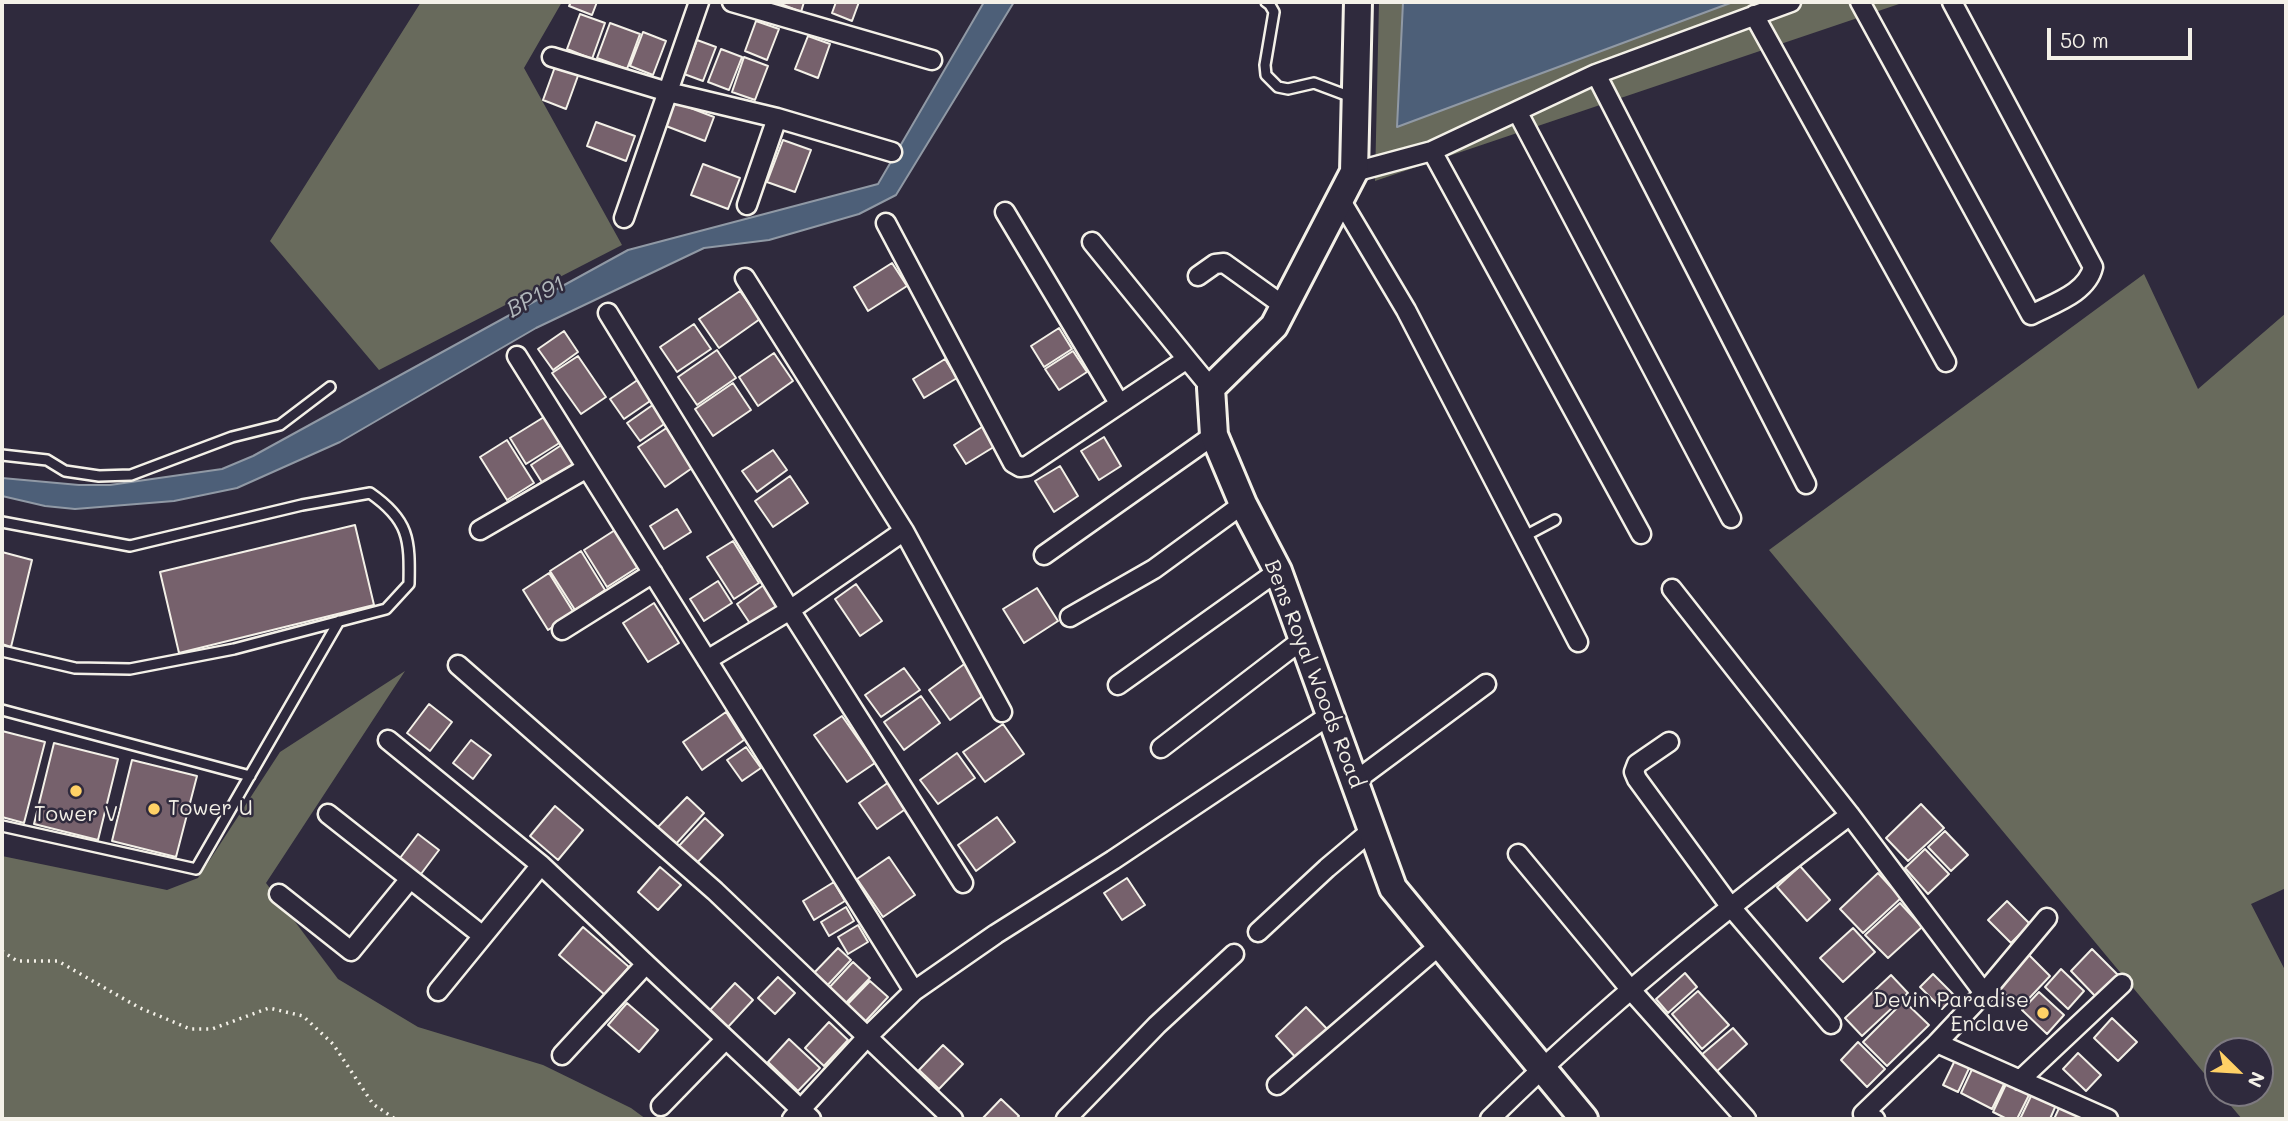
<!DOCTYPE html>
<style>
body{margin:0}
#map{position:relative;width:2288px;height:1121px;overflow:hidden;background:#2f2a3d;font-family:Mali,sans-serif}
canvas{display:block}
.frame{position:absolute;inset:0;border:4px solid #f4f1e8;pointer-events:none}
.north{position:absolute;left:2204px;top:1037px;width:70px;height:70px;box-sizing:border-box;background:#2f2a3d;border:2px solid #7e7a81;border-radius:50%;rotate:114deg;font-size:19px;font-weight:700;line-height:28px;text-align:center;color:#f4f1e8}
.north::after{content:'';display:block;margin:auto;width:24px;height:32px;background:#ffd166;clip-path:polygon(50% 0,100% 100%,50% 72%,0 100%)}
.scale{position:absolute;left:2047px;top:28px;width:145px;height:32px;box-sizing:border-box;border:4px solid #f4f1e8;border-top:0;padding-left:9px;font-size:21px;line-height:24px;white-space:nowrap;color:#f4f1e8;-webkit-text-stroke:5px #2f2a3d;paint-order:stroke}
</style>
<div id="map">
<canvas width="2288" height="1121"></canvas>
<div class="frame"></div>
<div class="north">N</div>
<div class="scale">50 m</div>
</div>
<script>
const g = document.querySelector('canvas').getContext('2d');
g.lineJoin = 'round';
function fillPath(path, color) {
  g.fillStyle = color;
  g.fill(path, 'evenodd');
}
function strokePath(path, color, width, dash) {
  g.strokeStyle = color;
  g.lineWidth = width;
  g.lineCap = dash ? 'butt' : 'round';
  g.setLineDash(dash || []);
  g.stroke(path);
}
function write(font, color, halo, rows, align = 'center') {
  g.font = font + ' Mali,sans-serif';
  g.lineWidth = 5;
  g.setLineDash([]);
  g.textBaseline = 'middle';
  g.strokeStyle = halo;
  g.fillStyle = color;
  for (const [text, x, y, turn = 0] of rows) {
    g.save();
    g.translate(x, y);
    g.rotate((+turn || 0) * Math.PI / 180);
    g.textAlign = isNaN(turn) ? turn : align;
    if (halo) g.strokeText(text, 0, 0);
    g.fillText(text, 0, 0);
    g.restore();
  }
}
fillPath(new Path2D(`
 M 421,2 L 562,2 L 524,68 L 622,245 L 379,370 L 270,241 Z
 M 1379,2 L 1905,2 L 1375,181 Z
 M 2144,274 L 2198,389 L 2286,313 L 2286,888 L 2251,904 L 2286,972 L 2286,1119 L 2242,1119 L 2220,1093 L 2260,1093 L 2260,1051 L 2218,1051 L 2218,1090 L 1769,550 Z
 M 405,671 L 266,883 L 338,979 L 418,1027 L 543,1065 L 631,1108 L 646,1119 L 2,1119 L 2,856 L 167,890 L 198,878 L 280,752 Z`), '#686a5c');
const water = new Path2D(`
 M 984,2 L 1014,2 L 896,195 L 859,214 L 769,240 L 704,248 L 536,328 L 340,442 L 237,488 L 174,501 L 75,509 L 45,506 L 2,496 L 2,478 L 79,485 L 110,485 L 222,469 L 253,456 L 628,250 L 878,184 Z
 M 1403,2 L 1733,2 L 1397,127 Z`);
fillPath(water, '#4d5f78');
strokePath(water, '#9099a5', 2);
const building = new Path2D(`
 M 571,2 L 597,2 L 592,15 L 569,6 Z
 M 782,2 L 804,2 L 801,12 L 781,4 Z
 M 836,2 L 859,2 L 852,21 L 832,13 Z
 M 580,14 L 605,23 L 592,59 L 567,49 Z
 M 756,21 L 779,29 L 767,60 L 745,51 Z
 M 610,23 L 640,34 L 627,69 L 597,58 Z
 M 643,32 L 666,41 L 653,75 L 630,66 Z
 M 808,36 L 830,44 L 818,78 L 795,69 Z
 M 697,40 L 716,47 L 703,81 L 684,74 Z
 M 721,49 L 742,57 L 729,90 L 708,82 Z
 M 744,57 L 768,66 L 755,100 L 732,92 Z
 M 556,64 L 579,73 L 566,109 L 543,100 Z
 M 675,102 L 714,117 L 705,141 L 666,126 Z
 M 596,122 L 635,136 L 626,161 L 587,146 Z
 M 783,140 L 811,150 L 795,192 L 767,182 Z
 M 703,164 L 740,178 L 728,209 L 691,195 Z
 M 892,263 L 907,286 L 868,311 L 854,287 Z
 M 740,291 L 760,319 L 719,348 L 699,319 Z
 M 694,324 L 711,349 L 677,372 L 660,347 Z
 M 1059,328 L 1072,349 L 1044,367 L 1031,346 Z
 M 564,331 L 578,352 L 553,370 L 538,349 Z
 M 717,350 L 736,378 L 697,405 L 678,377 Z
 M 1073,351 L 1087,372 L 1059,390 L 1045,369 Z
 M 774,353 L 793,381 L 758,406 L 739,377 Z
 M 578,356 L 606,397 L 581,414 L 552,373 Z
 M 945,359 L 957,378 L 924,398 L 913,379 Z
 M 639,379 L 653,399 L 624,419 L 610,399 Z
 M 733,383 L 751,410 L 713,436 L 695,409 Z
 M 654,404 L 667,422 L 640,441 L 627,423 Z
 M 544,417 L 561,442 L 526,464 L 510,438 Z
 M 985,425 L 997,445 L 966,464 L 954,445 Z
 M 668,427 L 695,466 L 665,487 L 638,447 Z
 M 1104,437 L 1121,466 L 1099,480 L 1081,451 Z
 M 507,440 L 534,483 L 507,500 L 480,457 Z
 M 563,444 L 575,463 L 543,484 L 531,465 Z
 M 773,450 L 787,470 L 757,492 L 742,471 Z
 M 1060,466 L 1078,496 L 1054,512 L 1035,481 Z
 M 790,476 L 808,503 L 773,527 L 755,501 Z
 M 677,509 L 691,532 L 664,549 L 650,526 Z
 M 355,525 L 374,605 L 179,653 L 160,572 Z
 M 615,530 L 638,567 L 607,587 L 584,550 Z
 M 733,541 L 759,583 L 734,599 L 707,557 Z
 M 581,551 L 605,590 L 575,610 L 550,571 Z
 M 2,552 L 32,560 L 11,647 L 2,644 Z
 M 549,573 L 574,613 L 548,630 L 523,590 Z
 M 718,581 L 732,603 L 704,621 L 690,599 Z
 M 765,584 L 780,605 L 751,625 L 737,604 Z
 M 856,584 L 882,621 L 860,636 L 835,599 Z
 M 1037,588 L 1058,621 L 1024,643 L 1003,609 Z
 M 654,603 L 679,643 L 648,662 L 623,623 Z
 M 967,662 L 988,692 L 950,720 L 929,690 Z
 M 904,668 L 920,690 L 881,717 L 865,695 Z
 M 921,696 L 940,723 L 904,750 L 884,722 Z
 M 429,704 L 452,722 L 430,751 L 407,733 Z
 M 726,712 L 744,740 L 702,770 L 683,742 Z
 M 842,716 L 875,763 L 847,782 L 814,735 Z
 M 1003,724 L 1024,754 L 985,782 L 963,752 Z
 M 2,731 L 45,742 L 24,823 L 2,817 Z
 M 471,740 L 491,755 L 473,779 L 453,763 Z
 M 54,743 L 118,759 L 98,840 L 34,824 Z
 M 746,747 L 761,768 L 742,781 L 727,760 Z
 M 957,753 L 975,778 L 938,804 L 920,780 Z
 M 132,760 L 197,776 L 176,857 L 112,841 Z
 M 889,782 L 907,808 L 877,829 L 859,803 Z
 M 687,797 L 704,813 L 675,845 L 657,828 Z
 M 1921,804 L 1944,828 L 1908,861 L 1886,838 Z
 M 555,806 L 583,830 L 558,860 L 530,836 Z
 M 997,817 L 1015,842 L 976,871 L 958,845 Z
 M 705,818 L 723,835 L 695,865 L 677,848 Z
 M 1945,831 L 1968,855 L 1951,871 L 1928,847 Z
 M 418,834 L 439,850 L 418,878 L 397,862 Z
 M 1925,849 L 1949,874 L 1928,894 L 1905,868 Z
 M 889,857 L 915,895 L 883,917 L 857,879 Z
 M 1800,866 L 1830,900 L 1807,921 L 1777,887 Z
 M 660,867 L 681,885 L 658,910 L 638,892 Z
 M 1878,873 L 1901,898 L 1863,933 L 1840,909 Z
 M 1127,878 L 1145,905 L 1122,920 L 1104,893 Z
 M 834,882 L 845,901 L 814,920 L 803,901 Z
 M 2007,901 L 2030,924 L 2011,943 L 1988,920 Z
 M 1900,903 L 1922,927 L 1888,958 L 1865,935 Z
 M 846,907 L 854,921 L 829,936 L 821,922 Z
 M 858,925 L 868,942 L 848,954 L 838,937 Z
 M 583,927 L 629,967 L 605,995 L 559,955 Z
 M 1853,928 L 1875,952 L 1843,982 L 1820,958 Z
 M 838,948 L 851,960 L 824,989 L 811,976 Z
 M 2092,949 L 2118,975 L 2096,997 L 2071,971 Z
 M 2026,952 L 2050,976 L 2020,1008 L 1996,985 Z
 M 853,962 L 870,978 L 842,1007 L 826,991 Z
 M 2061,969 L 2084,991 L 2068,1009 L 2045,987 Z
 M 1685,973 L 1697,987 L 1668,1013 L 1656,999 Z
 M 1933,974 L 1955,996 L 1942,1009 L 1920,987 Z
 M 1891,975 L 1908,993 L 1862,1036 L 1845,1018 Z
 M 778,977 L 795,993 L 775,1014 L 758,998 Z
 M 870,981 L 888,997 L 861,1026 L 843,1009 Z
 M 735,983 L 753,1000 L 728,1027 L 710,1010 Z
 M 1698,991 L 1729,1025 L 1702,1049 L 1672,1014 Z
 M 2039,992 L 2064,1015 L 2047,1034 L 2022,1010 Z
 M 1904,1001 L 1929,1025 L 1887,1066 L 1863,1042 Z
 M 627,1003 L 658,1030 L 639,1052 L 608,1025 Z
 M 1306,1007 L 1329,1031 L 1298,1060 L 1276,1036 Z
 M 2112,1018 L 2137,1042 L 2118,1061 L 2094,1038 Z
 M 829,1022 L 848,1040 L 824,1066 L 805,1048 Z
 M 1733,1028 L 1747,1044 L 1715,1073 L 1700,1056 Z
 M 789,1039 L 820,1068 L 798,1091 L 768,1062 Z
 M 1858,1042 L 1885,1069 L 1867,1087 L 1841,1060 Z
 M 943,1045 L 963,1064 L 939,1089 L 919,1070 Z
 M 2078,1053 L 2101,1075 L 2086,1091 L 2063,1069 Z
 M 1958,1054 L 1972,1062 L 1958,1092 L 1943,1085 Z
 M 1975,1063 L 2007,1078 L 1992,1109 L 1961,1093 Z
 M 2007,1082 L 2030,1093 L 2017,1119 L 2007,1119 L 1993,1112 Z
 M 2032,1094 L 2056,1105 L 2050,1119 L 2020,1119 Z
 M 1001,1099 L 1019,1116 L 1016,1119 L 982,1119 Z
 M 2060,1106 L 2079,1115 L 2077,1119 L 2054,1119 Z`);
fillPath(building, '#76616c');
strokePath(building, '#f4f1e8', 2);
const lane = new Path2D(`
 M 1266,2 L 1270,5 L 1274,12 L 1265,65 L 1266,75 L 1278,87 L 1288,89 L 1314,83 L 1354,98
 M 2,455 L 47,460 L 65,471 L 99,476 L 131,475 L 232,437 L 280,425 L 330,387
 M 2,522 L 130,546 L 302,505 L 370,493 C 409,520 410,539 409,584 L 386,609 L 234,649 L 130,669 L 75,668 L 2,651
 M 1523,537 L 1555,520
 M 2,710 L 250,776
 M 2,826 L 196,869 L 339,621`);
const street = new Path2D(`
 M 732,2 L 932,60
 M 1860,2 L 2031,315 C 2054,303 2087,293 2093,267 L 1952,2
 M 1754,15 L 1946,362
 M 552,57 L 668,92 L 777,118 L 892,152
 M 1596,74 L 1791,2
 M 1517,111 L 1731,518
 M 1432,151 L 1641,534
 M 1354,172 L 1432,151 L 1596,74 L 1806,484
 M 1340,199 L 1406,310 L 1578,642
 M 747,205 L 777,118
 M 1005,212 L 1119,403
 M 624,218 L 699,2
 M 886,223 L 1013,463 L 1020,467 L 1027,466 L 1187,359 L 1211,388
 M 1092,242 L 1187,359
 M 1198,276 L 1215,264 L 1224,263 L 1284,306
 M 745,278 L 904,531 L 1002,712
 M 608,313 L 790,610 L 963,883
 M 517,356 L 914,991
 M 480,530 L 587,468
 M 1044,555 L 1214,435
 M 1672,589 L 1850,815 L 1984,993
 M 1070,617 L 1154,569 L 1243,504
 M 562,630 L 653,573
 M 707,660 L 790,610 L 904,531
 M 458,665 L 715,891 L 953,1119
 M 1118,685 L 1278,571
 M 388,740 L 541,865 L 811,1119
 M 1669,742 L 1637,764 L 1634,772 L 1637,779 L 1730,906 L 1831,1024
 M 1161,748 L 1303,639
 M 1354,782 L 1486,684
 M 328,814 L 483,936
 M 1518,854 L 1630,989 L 1746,1119
 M 279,894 L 351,951 L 410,879
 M 1258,932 L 1327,868 L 1372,830
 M 438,991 L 541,865
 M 1937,1043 L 2108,1119
 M 562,1055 L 646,964
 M 2020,1080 L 2122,984
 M 1277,1085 L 1440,945
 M 661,1106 L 726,1039
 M 792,1119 L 867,1037 L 914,991 L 996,934 L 1113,860 L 1330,715
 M 1066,1119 L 1157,1025 L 1234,954
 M 1490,1119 C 1602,1008 1724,910 1850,815
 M 1875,1119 L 1863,1114 L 1937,1043 L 1984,993 L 2047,918`);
const secondary = new Path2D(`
 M 1358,2 L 1354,172 L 1274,326 L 1211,388 L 1214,435 L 1243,504 L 1278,571 L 1393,888 L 1584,1119`);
strokePath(lane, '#f4f1e8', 14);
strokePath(street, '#f4f1e8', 23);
strokePath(secondary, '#f4f1e8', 32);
strokePath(new Path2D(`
 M 2,951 L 17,961 L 58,961 L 138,1007 L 190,1029 L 212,1029 L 269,1008 L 303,1016 L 333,1044 L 373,1104 L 395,1119`), '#f4f1e8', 3.5, [2, 5]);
strokePath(lane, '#2f2a3d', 9);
strokePath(street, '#2f2a3d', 18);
strokePath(secondary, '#2f2a3d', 26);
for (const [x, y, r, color] of [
 [76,791,7,"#ffd166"],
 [154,809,7,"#ffd166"],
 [2043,1013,7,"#ffd166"]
]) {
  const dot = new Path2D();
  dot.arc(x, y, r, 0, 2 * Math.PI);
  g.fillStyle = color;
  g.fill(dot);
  strokePath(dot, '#2f2a3d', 2.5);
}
write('21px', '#f4f1e8', '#2f2a3d', [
 ["Bens Royal Woods Road",1314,674,69]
]);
write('21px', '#f4f1e8', '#2f2a3d', [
 ["Tower U",168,809],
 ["Tower V",76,815,"center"],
 ["Devin Paradise",2029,1001,"right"],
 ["Enclave",2029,1025,"right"]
], 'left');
write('italic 23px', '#b1b7bb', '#2f2a3d', [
 ["BP191",536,297,-28]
]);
</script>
